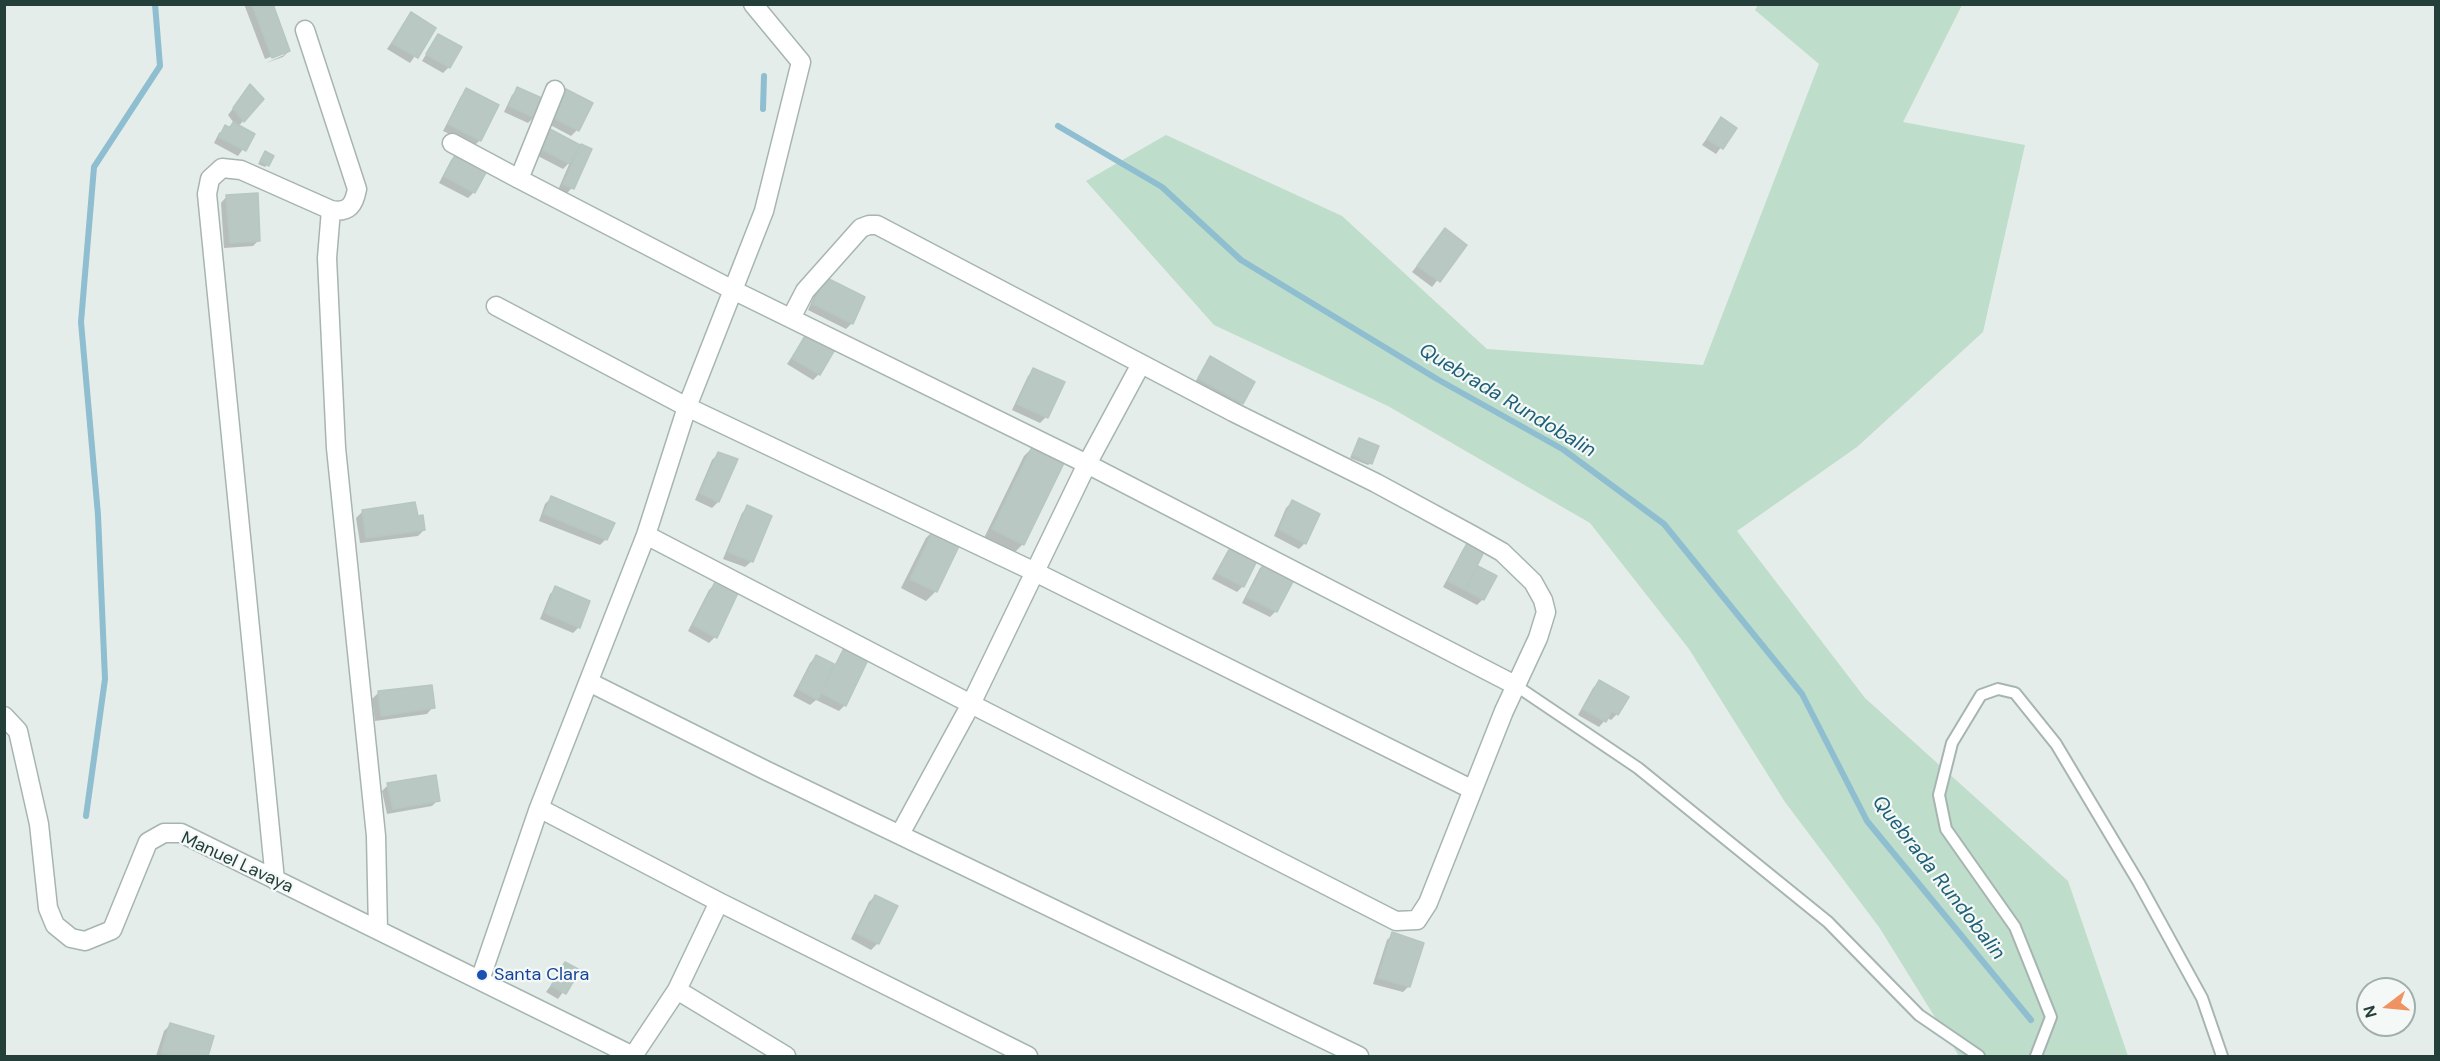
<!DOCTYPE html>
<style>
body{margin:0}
#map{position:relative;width:2440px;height:1061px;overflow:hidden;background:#e4edea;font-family:"DM Sans",sans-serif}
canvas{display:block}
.frame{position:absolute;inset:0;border:6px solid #243e3a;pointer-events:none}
.north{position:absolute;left:2356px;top:977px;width:60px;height:60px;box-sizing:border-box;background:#f4f9f7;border:2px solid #a1aeab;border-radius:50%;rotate:254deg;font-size:16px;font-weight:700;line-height:24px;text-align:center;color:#243e3a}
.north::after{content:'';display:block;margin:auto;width:21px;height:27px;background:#ee9361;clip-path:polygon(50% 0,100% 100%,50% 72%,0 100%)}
</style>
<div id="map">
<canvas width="2440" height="1061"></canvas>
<div class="frame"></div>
<div class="north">N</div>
</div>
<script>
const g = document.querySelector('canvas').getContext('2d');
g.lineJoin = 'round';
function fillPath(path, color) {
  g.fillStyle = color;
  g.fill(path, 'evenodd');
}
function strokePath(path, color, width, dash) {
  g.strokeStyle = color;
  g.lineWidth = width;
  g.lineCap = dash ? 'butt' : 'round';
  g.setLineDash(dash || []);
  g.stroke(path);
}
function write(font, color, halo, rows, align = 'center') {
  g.font = font + ' "DM Sans",sans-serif';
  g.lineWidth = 4.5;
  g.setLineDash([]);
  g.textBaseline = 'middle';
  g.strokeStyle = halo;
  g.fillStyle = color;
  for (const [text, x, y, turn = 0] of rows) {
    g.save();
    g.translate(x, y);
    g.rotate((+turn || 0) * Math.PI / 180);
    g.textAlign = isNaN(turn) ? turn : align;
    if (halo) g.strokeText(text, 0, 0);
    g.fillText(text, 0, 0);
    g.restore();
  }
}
fillPath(new Path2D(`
 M 1758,5 L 1962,5 L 1903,122 L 2025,145 L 1983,332 L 1857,447 L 1737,531 L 1865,698 L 2068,881 L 2128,1056 L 1959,1056 L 1879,927 L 1785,802 L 1689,649 L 1590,523 L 1388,406 L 1214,325 L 1086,181 L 1166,135 L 1342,216 L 1487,349 L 1703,365 L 1819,64 L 1755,10 Z`), '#beddca');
fillPath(new Path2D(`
 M 244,4 L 271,4 L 289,51 L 283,57 L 266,63 L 284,55 L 284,52 L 265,59 Z
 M 411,14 L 434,29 L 410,63 L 387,49 Z
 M 438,35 L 449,67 L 443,73 L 422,61 Z
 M 250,86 L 243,121 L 238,127 L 253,135 L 238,156 L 214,143 L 219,133 L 234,123 L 228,115 Z
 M 518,89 L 534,117 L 528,123 L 504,112 L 512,95 Z
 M 467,90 L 480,140 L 474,146 L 443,131 L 461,96 Z
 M 555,94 L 577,130 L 571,136 L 541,120 Z
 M 1721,119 L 1735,128 L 1716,154 L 1702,145 Z
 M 551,131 L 590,150 L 572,188 L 566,194 L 558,190 L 570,162 L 563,169 L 536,155 L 545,137 Z
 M 265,153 L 267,165 L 265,167 L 258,164 Z
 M 457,154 L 474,192 L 468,198 L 439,183 L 451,160 Z
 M 227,196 L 259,240 L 253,246 L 224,248 L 221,203 Z
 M 1445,230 L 1465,245 L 1432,287 L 1412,272 Z
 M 819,285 L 852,323 L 846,329 L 808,310 Z
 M 809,331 L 819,374 L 813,380 L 787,364 Z
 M 1211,358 L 1253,383 L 1241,403 L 1235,409 L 1193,385 Z
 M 1034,370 L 1046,417 L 1040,423 L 1012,410 L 1028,376 Z
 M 1359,440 L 1371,463 L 1368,465 L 1350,458 Z
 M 1034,446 L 1023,544 L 1013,554 L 984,538 L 1024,456 Z
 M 718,454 L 736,460 L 718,502 L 712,508 L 695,500 L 712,460 Z
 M 551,498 L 606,539 L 600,545 L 539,521 L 545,504 Z
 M 1292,502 L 1305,543 L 1299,549 L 1274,536 L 1286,508 Z
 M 748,507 L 752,561 L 745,567 L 723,559 L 742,513 Z
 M 362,512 L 416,518 L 424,530 L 418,536 L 360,543 L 356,518 Z
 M 935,529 L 936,591 L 926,601 L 901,588 L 926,538 Z
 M 1469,543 L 1475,566 L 1495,576 L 1483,599 L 1477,605 L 1443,587 L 1463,549 Z
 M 1234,544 L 1243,586 L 1237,592 L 1212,579 L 1228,550 Z
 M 1266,562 L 1276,611 L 1270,617 L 1242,603 L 1260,568 Z
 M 715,584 L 715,637 L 709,643 L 688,631 L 709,590 Z
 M 556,588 L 579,627 L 573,633 L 540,619 L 550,594 Z
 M 845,650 L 845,705 L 839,711 L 816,700 L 810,705 L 793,696 L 810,663 L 816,657 L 834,666 Z
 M 1599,682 L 1617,714 L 1611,720 L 1607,718 L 1599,727 L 1578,715 L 1593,688 Z
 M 378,693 L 433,707 L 427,714 L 375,721 L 372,699 Z
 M 388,785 L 438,800 L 432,806 L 387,814 L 382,791 Z
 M 875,896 L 896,907 L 877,944 L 871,950 L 851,939 L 869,902 Z
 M 1393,934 L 1409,986 L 1403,992 L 1373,984 L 1387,940 Z
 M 566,964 L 578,971 L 558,999 L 546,992 Z
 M 170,1025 L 212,1037 L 206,1056 L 156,1056 L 164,1031 Z`), '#0003');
strokePath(new Path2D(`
 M 763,109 L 764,76
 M 1058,126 L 1162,187 L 1241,260 L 1437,379 L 1564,450 L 1664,524 L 1802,694 L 1867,821 L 2031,1020
 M 86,816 L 105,679 L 98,515 L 81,322 L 94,167 L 160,66 L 155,4`), '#8ebed0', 6);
const building = new Path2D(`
 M 252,4 L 273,4 L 290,51 L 272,58 Z
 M 411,12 L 436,28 L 418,58 L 392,43 Z
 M 438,34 L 462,47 L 450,68 L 426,54 Z
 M 250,84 L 264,99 L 244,122 L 233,108 Z
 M 560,86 L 593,103 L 579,131 L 546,114 Z
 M 517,87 L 544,99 L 535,118 L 509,106 Z
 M 466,88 L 499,105 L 481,141 L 448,124 Z
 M 1721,117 L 1737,128 L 1723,149 L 1707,139 Z
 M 233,122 L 255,134 L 246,151 L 219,137 L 225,125 L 230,128 Z
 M 550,129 L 580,145 L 570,164 L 541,149 Z
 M 581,144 L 592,149 L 574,189 L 563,184 Z
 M 265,151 L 274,156 L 269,166 L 260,161 Z
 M 456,153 L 488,169 L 475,193 L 444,176 Z
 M 258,193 L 260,241 L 230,243 L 226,195 Z
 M 1445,228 L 1467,245 L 1440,282 L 1417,266 Z
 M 825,277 L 865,297 L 853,324 L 813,304 Z
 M 809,329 L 837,346 L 820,375 L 792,358 Z
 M 1210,356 L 1255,382 L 1243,404 L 1198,378 Z
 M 1033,368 L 1065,382 L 1048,418 L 1017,404 Z
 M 1359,438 L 1379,446 L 1372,464 L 1352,455 Z
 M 1033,445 L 1065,461 L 1024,545 L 992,529 Z
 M 718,452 L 738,459 L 719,502 L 700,493 Z
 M 551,496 L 615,523 L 607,540 L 544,514 Z
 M 1292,500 L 1320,514 L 1306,544 L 1279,529 Z
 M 415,502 L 418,516 L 423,515 L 425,530 L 366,538 L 362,510 Z
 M 747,505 L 772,516 L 753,562 L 728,552 Z
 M 935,527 L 962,540 L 937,592 L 910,579 Z
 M 1468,541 L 1485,550 L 1465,590 L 1448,581 Z
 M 1234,542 L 1259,557 L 1244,587 L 1217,573 Z
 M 1266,560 L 1296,576 L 1277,612 L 1247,597 Z
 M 1478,566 L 1497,576 L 1484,600 L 1465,590 Z
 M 715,582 L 738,593 L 717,638 L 693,625 Z
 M 555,586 L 590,601 L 580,628 L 545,613 Z
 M 844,648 L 868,660 L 846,706 L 821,693 Z
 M 816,655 L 834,664 L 818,700 L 798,689 Z
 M 1599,680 L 1629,697 L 1618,715 L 1612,711 L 1606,722 L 1583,709 Z
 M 432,685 L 435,708 L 381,716 L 378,691 Z
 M 436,775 L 440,801 L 393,809 L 387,783 Z
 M 875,895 L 898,906 L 879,944 L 856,933 Z
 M 1392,932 L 1424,943 L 1410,987 L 1378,978 Z
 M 565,962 L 580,970 L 566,994 L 551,986 Z
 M 170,1023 L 214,1036 L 208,1056 L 174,1056 L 161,1053 Z`);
fillPath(building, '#b9c8c3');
strokePath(building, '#b6c7c2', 1.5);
const service = new Path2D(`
 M 1515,685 L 1638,768 L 1828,922 L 1919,1015 L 1979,1056
 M 2036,1056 L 2051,1017 L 2015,927 L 1946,829 L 1939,795 L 1952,743 L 1981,695 L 1998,689 L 2015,693 L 2056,744 L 2139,883 L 2202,998 L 2222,1056`);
const minor = new Path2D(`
 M 555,90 L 519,179 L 733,290 L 1087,464 L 1515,685
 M 452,143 L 519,179
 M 331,210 L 327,258 L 336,448 L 376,836 L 378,930
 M 496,306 L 687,407 L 1035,572 L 1471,789
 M 646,535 L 971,704 L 1396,921 L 1417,920 L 1428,903 L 1504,711 L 1538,638 L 1546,612 L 1543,600 L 1533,582 L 1502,552 L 1472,535 L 1376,483 L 1233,412 L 877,225 L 869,225 L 861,228 L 805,291 L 791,318
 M 589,682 L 767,771 L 1359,1056
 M 4,716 L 18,731 L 39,824 L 48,908 L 55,925 L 71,938 L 85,941 L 112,930 L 148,842 L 164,833 L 181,833 L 633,1056
 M 539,808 L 719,902 L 1028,1056
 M 900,834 L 971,704 L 1087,464 L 1141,364
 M 275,880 L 207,194 L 210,179 L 222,168 L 241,170 L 331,210 C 349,213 354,205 357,189 L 305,30
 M 480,980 L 539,808 L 646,535 L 687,407 L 764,211 L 801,62 L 753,4
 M 677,990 L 786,1056
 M 633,1056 L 677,990 L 719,902`);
strokePath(service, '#a7b5b2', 14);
strokePath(minor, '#a7b5b2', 21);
strokePath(service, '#fff', 10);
strokePath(minor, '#fff', 18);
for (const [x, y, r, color] of [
 [482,975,6,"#1a4fb4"]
]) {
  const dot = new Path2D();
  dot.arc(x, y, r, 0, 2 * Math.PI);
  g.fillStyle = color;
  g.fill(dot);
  strokePath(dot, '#f4f9f7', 2);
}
write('18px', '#243e3a', '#f4f9f7', [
 ["Manuel Lavaya",237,863,25]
]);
write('18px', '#164399', '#f4f9f7', [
 ["Santa Clara",494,975]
], 'left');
write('italic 20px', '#1f6079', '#f4f9f7', [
 ["Quebrada Rundobalin",1507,401,31],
 ["Quebrada Rundobalin",1938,878,52]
]);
</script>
